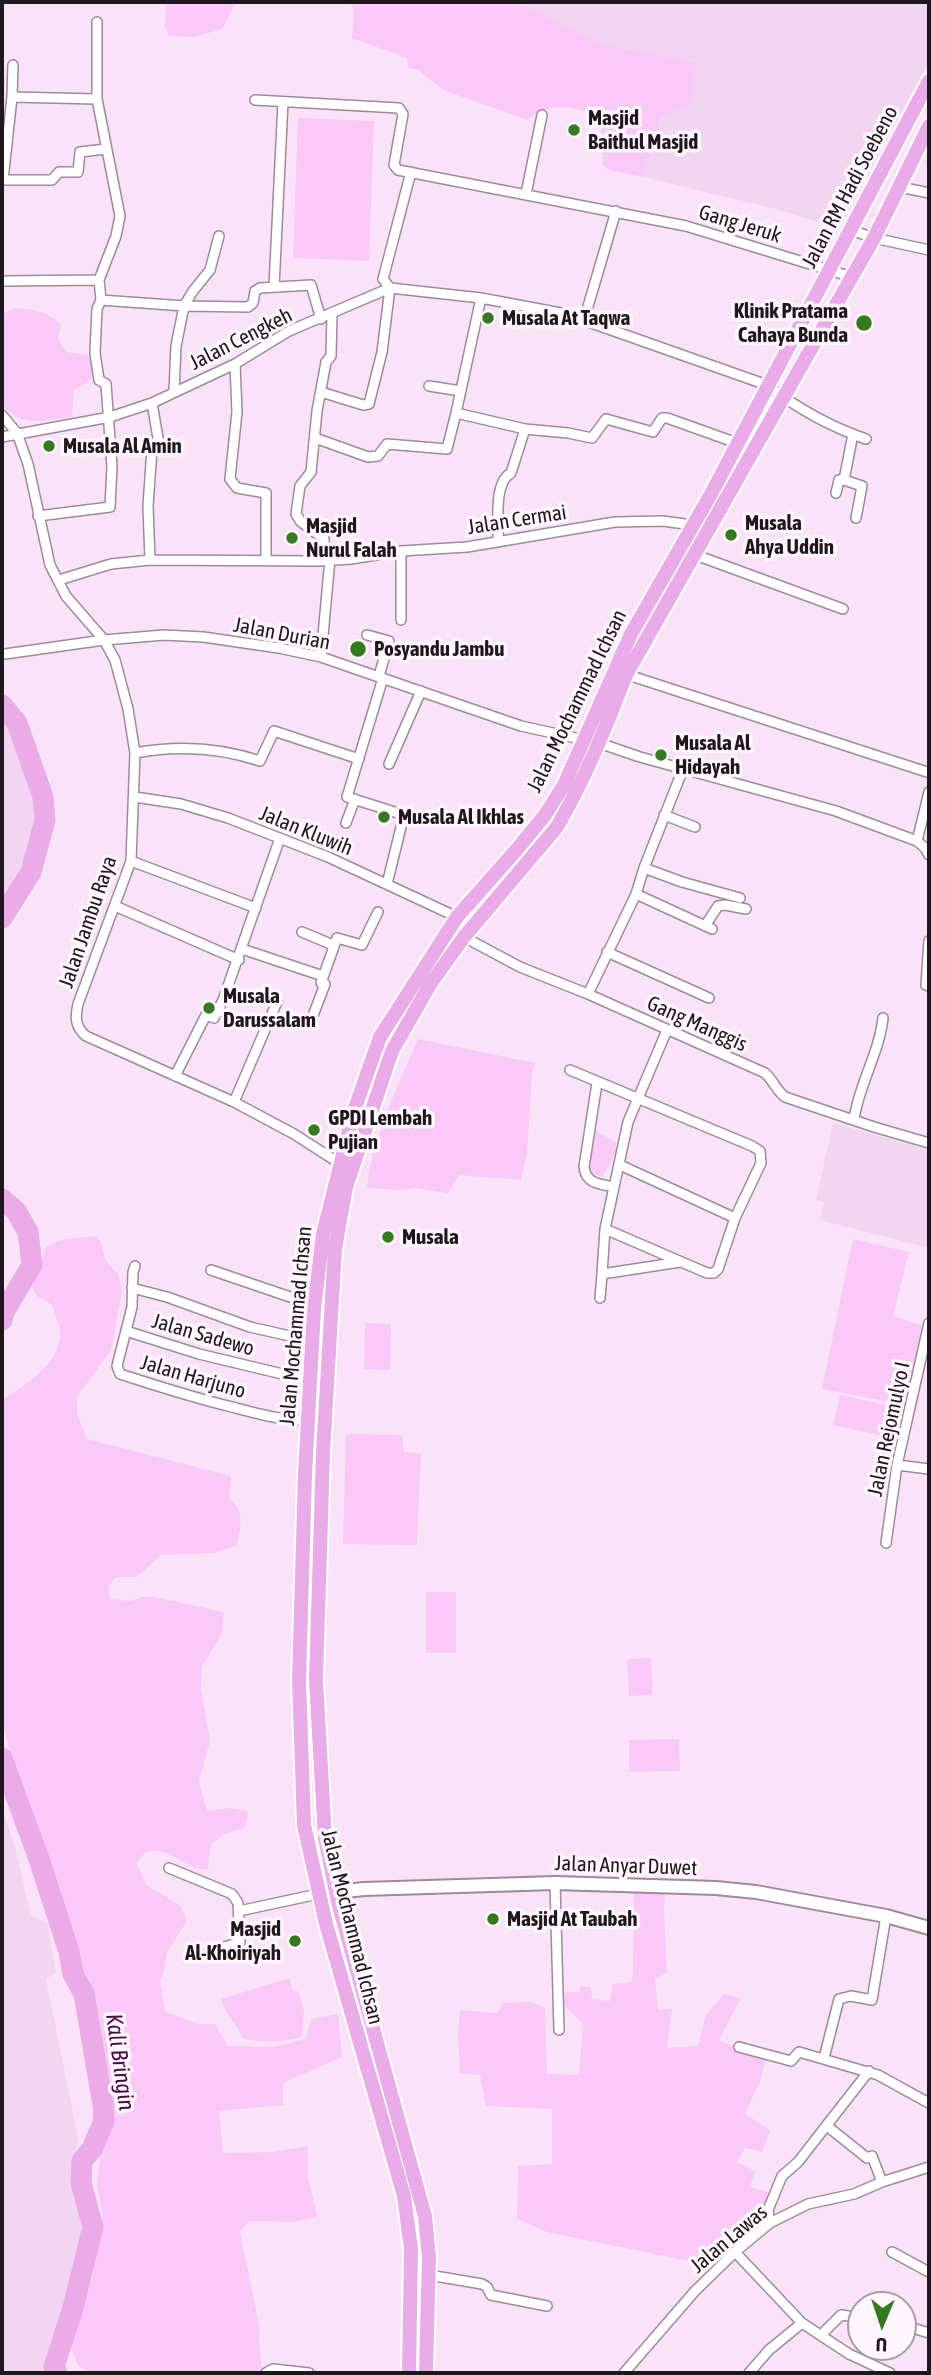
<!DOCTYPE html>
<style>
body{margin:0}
#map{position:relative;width:931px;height:2375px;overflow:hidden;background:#fae3f9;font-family:"Asap Condensed",sans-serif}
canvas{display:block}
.frame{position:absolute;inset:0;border:4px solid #1e171e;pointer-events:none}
.north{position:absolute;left:847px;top:2291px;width:70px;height:70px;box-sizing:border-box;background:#fff6fe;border:2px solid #a59da4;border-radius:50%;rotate:182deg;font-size:19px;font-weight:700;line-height:28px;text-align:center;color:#1e171e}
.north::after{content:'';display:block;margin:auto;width:24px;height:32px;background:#357a1e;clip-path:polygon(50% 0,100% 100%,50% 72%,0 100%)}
</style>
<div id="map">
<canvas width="931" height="2375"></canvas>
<div class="frame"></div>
<div class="north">U</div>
</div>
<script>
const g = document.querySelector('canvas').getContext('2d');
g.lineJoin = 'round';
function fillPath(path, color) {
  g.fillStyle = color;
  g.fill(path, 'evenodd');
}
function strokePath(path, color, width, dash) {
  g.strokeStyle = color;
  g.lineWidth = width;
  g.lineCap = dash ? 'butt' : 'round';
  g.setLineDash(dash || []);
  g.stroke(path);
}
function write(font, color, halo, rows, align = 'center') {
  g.font = font + ' "Asap Condensed",sans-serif';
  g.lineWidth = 7;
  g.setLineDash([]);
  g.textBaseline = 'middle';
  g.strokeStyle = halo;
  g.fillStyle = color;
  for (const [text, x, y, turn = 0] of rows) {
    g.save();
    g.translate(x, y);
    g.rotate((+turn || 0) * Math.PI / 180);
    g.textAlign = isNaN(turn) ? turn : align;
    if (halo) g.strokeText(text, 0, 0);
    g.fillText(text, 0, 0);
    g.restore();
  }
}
fillPath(new Path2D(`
 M 516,2 L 929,2 L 929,62 L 839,229 L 780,210 L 643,177 L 653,149 L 661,117 L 696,64 L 600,44 Z
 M 2,716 L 7,722 L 36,800 L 34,835 L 24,874 L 2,908 Z
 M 833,1123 L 929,1150 L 929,1248 L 820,1220 L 824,1202 L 816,1200 Z
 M 2,1806 L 16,1851 L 31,1916 L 47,1922 L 56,1973 L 46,1979 L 78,2138 L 74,2173 L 79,2202 L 89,2234 L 48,2373 L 2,2373 Z`), '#f2d6f1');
fillPath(new Path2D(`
 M 166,2 L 236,2 L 222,29 L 194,37 L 169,36 L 165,26 Z
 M 350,2 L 516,2 L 600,44 L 696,63 L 692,104 L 661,117 L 653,149 L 643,177 L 609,170 L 603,165 L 600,115 C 575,108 548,100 528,120 L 443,90 L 418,70 L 408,68 L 407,58 L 352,38 L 354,10 Z
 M 298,118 L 374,121 L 369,261 L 293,258 Z
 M 14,308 C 33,309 46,311 61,324 L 58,339 L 66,352 L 88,355 L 92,358 C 93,380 94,380 74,390 L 72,417 C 44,420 21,429 2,404 L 2,314 Z
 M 418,1039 L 535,1063 L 532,1073 L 527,1153 L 521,1180 L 459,1175 L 448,1193 L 415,1188 L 401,1190 L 367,1188 C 371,1140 399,1084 418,1039 Z
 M 595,1131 L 616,1142 L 616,1153 L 602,1177 L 589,1172 Z
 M 95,1236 L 100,1240 L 106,1261 L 118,1274 L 122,1290 L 111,1350 L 77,1397 L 77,1414 L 87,1439 L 231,1476 L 229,1498 C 246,1513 240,1526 237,1546 L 213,1553 L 161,1555 L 137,1577 L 116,1577 L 109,1586 L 110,1599 L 131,1601 L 142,1597 L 154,1597 L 224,1612 L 222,1633 L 202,1667 L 201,1689 L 210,1741 L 199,1781 L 207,1811 L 229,1808 L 247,1811 L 248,1817 L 244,1828 L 224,1834 L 211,1844 L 208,1869 C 186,1873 153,1829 137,1864 L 146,1885 L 181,1906 L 187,1921 L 167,1952 L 164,1972 L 160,1980 L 165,2012 L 199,2024 L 215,2024 L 228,2046 L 272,2047 L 306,2039 L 311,2019 L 338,2014 L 342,2057 L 283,2083 L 283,2105 L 219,2111 L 223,2153 L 274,2152 L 308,2146 L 308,2179 L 318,2217 L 294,2222 L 249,2221 L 240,2232 L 260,2330 L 259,2337 L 262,2372 L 108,2373 L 87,2371 L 78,2366 L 71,2348 L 83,2304 L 92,2279 L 103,2216 L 97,2186 L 101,2149 L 111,2130 L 113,2115 L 96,2044 L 86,1984 L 62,1904 L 43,1857 L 17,1784 L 2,1717 L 2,1400 C 25,1385 62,1363 60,1331 C 59,1323 54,1313 52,1304 L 37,1296 L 32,1287 L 46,1247 L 61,1240 Z
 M 853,1239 L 909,1252 L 893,1316 L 927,1327 L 911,1406 L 822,1389 Z
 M 365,1323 L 391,1324 L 390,1370 L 364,1369 Z
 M 840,1395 L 909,1410 L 903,1440 L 833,1425 Z
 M 346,1434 L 402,1435 L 404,1452 L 421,1453 L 417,1545 L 343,1544 Z
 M 426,1592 L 456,1592 L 456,1653 L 426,1653 Z
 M 651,1658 L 653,1695 L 629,1696 L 627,1659 Z
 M 679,1739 L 680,1771 L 629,1772 L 629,1740 Z
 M 634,1887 L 665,1889 L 664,1909 L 667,1973 L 655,1978 L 658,2010 L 672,2009 L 667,2048 L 698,2046 L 706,2015 L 724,1994 L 741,1998 L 719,2040 L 765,2059 L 761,2079 L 745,2114 L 770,2130 L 762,2152 L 745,2148 L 737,2162 L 755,2171 L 750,2187 L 770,2193 L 750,2231 L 724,2248 L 708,2265 L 547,2232 L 517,2219 L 518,2166 L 552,2164 L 552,2109 L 486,2106 L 480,2075 L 460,2073 L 458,2034 L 460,2010 L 497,2013 L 503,2003 L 532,2002 L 545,2008 L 547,2074 L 579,2075 L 583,2024 L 564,2005 L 562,1992 L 579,1992 L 580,1986 L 591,1987 L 592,1999 L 610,2001 L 613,1984 L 631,1982 L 633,1975 Z
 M 290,1978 L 292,1989 L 299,1992 L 304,2012 L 302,2036 L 299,2038 C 279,2042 263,2044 243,2038 C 236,2021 226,2017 221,1999 Z`), '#fac9f8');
strokePath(new Path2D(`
 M 2,705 L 17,723 L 43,797 L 45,820 L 31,872 L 2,918
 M 2,1199 L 16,1211 L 28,1232 L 32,1265 L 4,1312 L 2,1320
 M 2,1758 L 40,1862 L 69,1952 L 73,1974 L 84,1994 L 103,2105 L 104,2121 L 92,2149 L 82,2161 L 81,2183 L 93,2227 L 73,2308 L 54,2367 L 57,2373`), '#eaabe8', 21);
const street = new Path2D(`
 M 12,97 L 97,99
 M 255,100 L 399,108 L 403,114 L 394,165 L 398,170 L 686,226 L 852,277
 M 2,180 L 52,180 L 59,172 L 78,172 L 80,152 L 106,149
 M 3,180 L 12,97 L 13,65
 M 900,187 L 929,193
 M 526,194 L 542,115
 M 851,230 L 874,238 L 929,250
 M 2,281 L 99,280
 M 274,287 L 283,102
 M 481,298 L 456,413 L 525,429 L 511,473 C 493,483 499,523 498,542
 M 101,300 L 184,306 L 248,307 L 253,303 L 255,291 L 260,288 L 311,285 L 321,319
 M 584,320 L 616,211
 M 235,364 L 237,412 L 230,479 L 237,488 L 266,493 L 266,560
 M 429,386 L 461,391
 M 174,392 L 176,346 L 184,306 L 193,291 L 210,270 L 219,236
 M 321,392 L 363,405 L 369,404 L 382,352 L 390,288 L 383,279 L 411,172
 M 2,415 L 17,433 L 28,464 L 50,565 L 66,596 L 104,640 L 115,660 L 128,709 L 135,753 L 131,861 L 78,1004 C 75,1017 75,1027 86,1036 L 234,1102 L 294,1134 L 339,1163
 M 525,429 L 568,433 L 592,438 L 606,419 L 653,432 L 662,418 L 667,418 L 737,443
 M 2,437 L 110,417 L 152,403 L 235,364 L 289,331 L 390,288 L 481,298 L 566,314 L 767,385 C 797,408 831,427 866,439
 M 315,438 L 368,457 L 378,456 L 387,444 L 447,449 L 456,413
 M 844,480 L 862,486 L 856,518
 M 836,493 L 839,480 L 844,480 L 853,434
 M 38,516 L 110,507 L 112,467 L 106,384 L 99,380 L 95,353 L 97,309 L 101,300 L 99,280 L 116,236 L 120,216 L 97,99 L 97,22
 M 693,554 L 843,609
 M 150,560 L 148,506 L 152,449 L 159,444 L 152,403
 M 325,560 L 324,539 L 301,522 L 296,514 L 300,486 L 311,472 L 317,411 L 326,362 L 331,356 L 332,314
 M 59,580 L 111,564 L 150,560 L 319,561 L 351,559 L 401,551 L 467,547 L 615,522 L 663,521 L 692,525 L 708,531
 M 401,620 L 401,551
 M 367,635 L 389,641 L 379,676
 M 5,654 L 104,640 L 164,635 L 203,637 L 279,648 L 321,657 L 521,726 L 599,743 L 640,757 L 836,811 L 917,841 L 925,848 L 929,855
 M 321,657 L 330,559
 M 622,673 L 927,772
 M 383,678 L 347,797 L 404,815 L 387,884
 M 135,753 C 178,745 218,747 260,761 L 274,731 L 359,759
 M 389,764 L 421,691
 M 135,797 L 181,804 L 228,818 L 328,857 L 457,917
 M 664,815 L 695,827
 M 346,823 L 355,799
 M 917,841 L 929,792
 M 131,861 L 256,908
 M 644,868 L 682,882 L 740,898
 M 636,894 L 712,929
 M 115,906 L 239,960
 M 705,926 L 718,906 L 725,905 L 746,909
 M 449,929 L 520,967 L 588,994 L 765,1073 C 773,1080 776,1090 785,1097 L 874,1127 L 929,1143
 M 302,932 L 333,945
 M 929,941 L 926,985 L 929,986
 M 242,949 L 323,976
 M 607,952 L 709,998
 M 588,994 L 636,894 L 644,868 L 683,769
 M 314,1013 L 325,984 L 321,983 L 337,938 L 362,945 L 378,912
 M 667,1030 L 628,1122 L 605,1229 L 602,1274 L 680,1262
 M 570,1070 L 752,1146 L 760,1151 L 761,1163 L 735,1218 L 718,1269 L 714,1273 L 707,1273 L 605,1229
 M 175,1076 L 206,1015 L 214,1018 L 223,1000 L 280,838
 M 597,1083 L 584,1167 C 586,1184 600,1184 614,1187
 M 234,1102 L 277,1002
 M 854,1119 C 859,1084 879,1054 883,1018
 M 620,1165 L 735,1218
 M 135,1266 L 133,1272 L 132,1307 L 117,1366 L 120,1374 C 157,1386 194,1398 232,1407 C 259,1414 284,1422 313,1419
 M 211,1270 L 299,1300 L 314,1309
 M 132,1288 L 167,1297 L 250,1327 L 312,1341
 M 600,1298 L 602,1274
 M 126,1331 L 199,1354 L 299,1378 L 311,1384
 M 897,1465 L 929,1469
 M 886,1543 L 897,1465 L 929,1323
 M 169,1868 L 232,1894 L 238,1903 L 240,1942 L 209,1952
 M 555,1883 L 559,2030
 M 239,1911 L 318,1894
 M 739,2047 L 791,2061 L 799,2052 L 878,2075 L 929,2103
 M 824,2058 L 839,1999 L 851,1996 L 872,2000 L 886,1916
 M 827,2126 L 867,2158 L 872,2156 L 882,2182
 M 770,2223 L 768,2210 L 782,2176 L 798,2162 L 869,2071
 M 735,2252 L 802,2323 L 849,2354 L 890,2373
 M 892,2252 L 929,2272
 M 429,2275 L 482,2284 L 487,2287 L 491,2295 L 547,2306
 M 903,2325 L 929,2333
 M 822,2334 L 841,2315 L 861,2318
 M 266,2373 L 273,2369 L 309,2373
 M 624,2373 L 695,2291 L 735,2252 L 770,2223 L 808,2204 L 854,2194 L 882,2182 L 929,2167
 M 749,2373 L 769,2350 L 802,2323`);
const secondary = new Path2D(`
 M 318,1894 L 364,1889 L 555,1883 L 716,1888 L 756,1892 L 886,1916 L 929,1928`);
const primary = new Path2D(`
 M 409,2373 L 411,2249 L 404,2196 L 326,1924 L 304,1825 L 299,1680 L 305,1475 L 314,1309 L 323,1234 L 354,1111 L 380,1037 L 457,917 L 518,848 L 545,815 L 564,785 L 631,634 L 711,494 L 929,81
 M 426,2373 L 429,2257 L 425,2216 L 339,1906 L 325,1838 L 316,1680 L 323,1453 L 335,1249 L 346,1187 L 392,1051 L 431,983 L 464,937 L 557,827 C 585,779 606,727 626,675 L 874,238 L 929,126`);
strokePath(street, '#9e899d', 12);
strokePath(secondary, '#9e899d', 16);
strokePath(primary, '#fff', 18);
strokePath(street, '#fff', 9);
strokePath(secondary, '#fff', 12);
strokePath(primary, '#e9ace8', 14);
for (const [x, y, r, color] of [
 [574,130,7,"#357a1e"],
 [488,318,7,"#357a1e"],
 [864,323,9,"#357a1e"],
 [49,446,7,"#357a1e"],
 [731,535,7,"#357a1e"],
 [292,538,7,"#357a1e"],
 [358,649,9,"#357a1e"],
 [661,755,7,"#357a1e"],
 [384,817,7,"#357a1e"],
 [209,1008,7,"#357a1e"],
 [314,1130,7,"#357a1e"],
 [388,1237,7,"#357a1e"],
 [493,1919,7,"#357a1e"],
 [295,1941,7,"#357a1e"]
]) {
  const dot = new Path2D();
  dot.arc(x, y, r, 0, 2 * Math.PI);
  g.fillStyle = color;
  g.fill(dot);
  strokePath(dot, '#fff6fe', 2.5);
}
write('bold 21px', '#1e171e', '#fff6fe', [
 ["Masjid",588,118],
 ["Baithul Masjid",588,142],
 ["Klinik Pratama",848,311,"right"],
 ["Cahaya Bunda",848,335,"right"],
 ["Musala At Taqwa",502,318],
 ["Musala Al Amin",63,446],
 ["Musala",745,523],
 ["Ahya Uddin",745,547],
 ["Masjid",306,526],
 ["Nurul Falah",306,550],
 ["Posyandu Jambu",374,649],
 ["Musala Al",675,743],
 ["Hidayah",675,767],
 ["Musala Al Ikhlas",398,817],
 ["Musala",223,996],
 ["Darussalam",223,1020],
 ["GPDI Lembah",328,1118],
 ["Pujian",328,1142],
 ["Musala",402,1237],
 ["Masjid At Taubah",507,1919],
 ["Masjid",281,1929,"right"],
 ["Al-Khoiriyah",281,1953,"right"]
], 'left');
write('21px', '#1e171e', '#fff6fe', [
 ["Jalan RM Hadi Soebeno",850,187,-62],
 ["Gang Jeruk",740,224,17],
 ["Jalan Cengkeh",241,339,-27],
 ["Jalan Cermai",517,520,-9],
 ["Jalan Durian",282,634,11],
 ["Jalan Mochammad Ichsan",577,701,-64],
 ["Jalan Kluwih",306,831,22],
 ["Jalan Jambu Raya",88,922,-71],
 ["Gang Manggis",697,1024,24],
 ["Jalan Mochammad Ichsan",296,1326,-85],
 ["Jalan Sadewo",203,1335,16],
 ["Jalan Harjuno",193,1377,16],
 ["Jalan Rejomulyo I",889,1429,-78],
 ["Jalan Anyar Duwet",626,1866,2],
 ["Jalan Mochammad Ichsan",352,1927,76],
 ["Jalan Lawas",729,2239,-40]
]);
write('italic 23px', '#440d45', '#fff6fe', [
 ["Kali Bringin",120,2062,82]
]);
</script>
